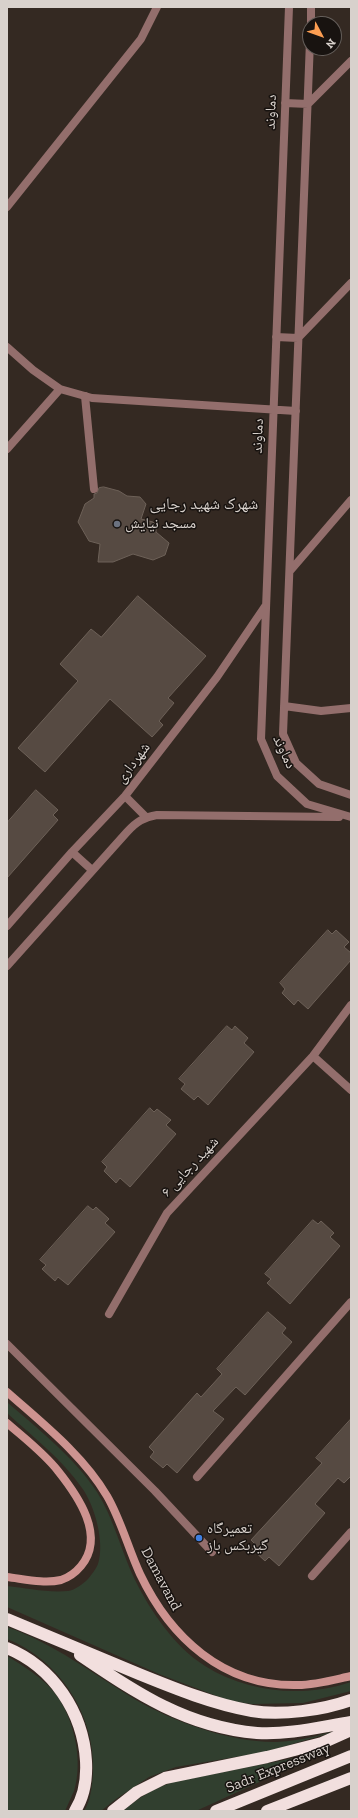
<!DOCTYPE html>
<meta charset="utf-8">
<style>
body{margin:0}
#map{position:relative;width:358px;height:1818px;overflow:hidden;background:#342922;font-family:"Zilla Slab",serif}
canvas{display:block}
.frame{position:absolute;inset:0;border:8px solid #d8d1cc;pointer-events:none}
.north{position:absolute;left:302px;top:16px;width:40px;height:40px;box-sizing:border-box;background:#181310;border:1px solid #655f5b;border-radius:50%;rotate:131deg;font-size:11px;font-weight:700;line-height:16px;text-align:center;color:#d8d1cc}
.north::after{content:'';display:block;margin:auto;width:14px;height:18px;background:#fc9e52;clip-path:polygon(50% 0,100% 100%,50% 72%,0 100%)}
</style>
<div id="map">
<canvas width="358" height="1818"></canvas>
<div class="frame"></div>
<div class="north">N</div>
</div>
<script>
const g = document.querySelector('canvas').getContext('2d');
g.lineJoin = 'round';
function fillPath(path, color) {
  g.fillStyle = color;
  g.fill(path, 'evenodd');
}
function strokePath(path, color, width, dash) {
  g.strokeStyle = color;
  g.lineWidth = width;
  g.lineCap = dash ? 'butt' : 'round';
  g.setLineDash(dash || []);
  g.stroke(path);
}
function write(font, color, halo, rows, align = 'center') {
  g.font = font + ' "Zilla Slab","Noto Naskh Arabic",serif';
  g.lineWidth = 3;
  g.setLineDash([]);
  g.textBaseline = 'middle';
  g.strokeStyle = halo;
  g.fillStyle = color;
  for (const [text, x, y, turn = 0] of rows) {
    g.save();
    g.translate(x, y);
    g.rotate((+turn || 0) * Math.PI / 180);
    g.textAlign = isNaN(turn) ? turn : align;
    if (halo) g.strokeText(text, 0, 0);
    g.fillText(text, 0, 0);
    g.restore();
  }
}
fillPath(new Path2D(`
 M 7,1402 C 37,1428 75,1458 97,1492 C 114,1519 121,1551 135,1580 C 151,1612 174,1646 205,1666 C 248,1693 304,1698 351,1682 L 351,1691 L 303,1703 L 252,1704 L 230,1701 L 159,1674 L 7,1607 L 7,1586 C 26,1588 48,1593 68,1591 C 75,1590 83,1584 88,1579 C 92,1574 96,1569 98,1564 C 105,1543 95,1506 82,1488 C 62,1459 33,1437 7,1413 Z
 M 7,1627 C 55,1644 93,1674 136,1700 C 174,1722 232,1743 277,1742 C 302,1741 327,1733 351,1727 L 265,1752 L 176,1767 L 149,1777 L 116,1799 L 101,1811 L 84,1811 C 91,1800 92,1786 93,1773 C 96,1716 60,1660 7,1639 Z
 M 7,1656 C 25,1667 48,1681 59,1699 C 75,1724 83,1762 74,1791 C 71,1798 68,1804 65,1811 L 7,1811 Z
 M 325,1752 L 196,1811 L 123,1811 C 140,1797 152,1789 173,1782 Z`), '#313f2f');
const building = new Path2D(`
 M 104,487 L 119,491 L 127,496 L 140,497 L 146,504 L 141,519 L 153,522 L 156,526 L 156,532 L 169,543 L 165,555 L 153,560 L 133,554 L 113,562 L 98,562 L 100,544 L 89,541 L 78,522 L 85,504 L 94,498 L 94,494 L 97,493 L 99,488 Z
 M 138,596 L 206,656 L 168,698 L 174,703 L 159,721 L 163,725 L 152,737 L 110,699 L 45,772 L 18,748 L 78,681 L 60,664 L 91,629 L 101,637 Z
 M 36,790 L 58,810 L 53,815 L 58,820 L 7,878 L 7,823 Z
 M 328,930 L 332,934 L 336,930 L 349,942 L 344,947 L 351,953 L 351,960 L 308,1009 L 298,1000 L 294,1005 L 282,993 L 285,989 L 280,983 Z
 M 227,1026 L 232,1030 L 235,1026 L 248,1038 L 244,1043 L 254,1052 L 208,1105 L 198,1096 L 194,1100 L 181,1089 L 185,1084 L 179,1079 Z
 M 150,1108 L 154,1112 L 157,1109 L 171,1120 L 166,1125 L 176,1134 L 130,1187 L 120,1178 L 116,1183 L 104,1171 L 107,1167 L 102,1162 Z
 M 88,1206 L 93,1210 L 96,1207 L 109,1219 L 105,1223 L 115,1232 L 68,1285 L 58,1277 L 55,1281 L 42,1269 L 46,1265 L 40,1260 Z
 M 313,1220 L 318,1224 L 321,1221 L 334,1233 L 330,1237 L 340,1246 L 290,1304 L 267,1283 L 271,1279 L 265,1274 Z
 M 268,1312 L 286,1328 L 282,1333 L 292,1342 L 245,1395 L 236,1387 L 213,1411 L 224,1419 L 177,1473 L 167,1464 L 163,1468 L 150,1457 L 154,1452 L 149,1447 L 197,1393 L 201,1397 L 222,1374 L 217,1369 Z
 M 351,1419 L 351,1476 L 344,1483 L 338,1478 L 315,1504 L 325,1513 L 279,1566 L 269,1557 L 265,1561 L 252,1549 L 256,1545 L 251,1540 L 322,1463 L 316,1458 Z`);
fillPath(building, '#564a42');
strokePath(building, '#6d6158', 1);
strokePath(new Path2D(`
 M 85,396 L 94,489
 M 7,1344 L 155,1491 L 212,1552`), '#936e6c', 8);
strokePath(new Path2D(`
 M 289,7 L 261,739 L 277,776 L 307,804 L 351,817
 M 311,24 L 311,7
 M 310,41 L 283,734 L 296,763 L 319,784 L 351,795
 M 285,103 L 308,104 L 351,61
 M 7,207 L 141,39 L 157,7
 M 276,337 L 298,338 L 351,283
 M 7,347 L 33,370 L 60,389 L 92,398 L 296,411
 M 7,449 L 60,389
 M 290,571 L 351,500
 M 284,706 L 321,711 L 351,708
 M 125,796 L 146,817
 M 72,852 L 92,870
 M 7,926 L 72,852 L 125,796 L 217,677 L 266,605
 M 7,966 L 127,832 C 136,822 144,817 157,815 L 339,817
 M 313,1056 L 351,1090
 M 109,1314 L 167,1213 L 313,1056 L 351,1005
 M 197,1477 L 351,1302
 M 312,1576 L 351,1532`), '#936e6c', 8);
strokePath(new Path2D(`
 M 7,1392 C 42,1423 83,1455 107,1496 C 121,1520 128,1548 140,1574 C 170,1637 223,1687 298,1685 C 316,1685 333,1680 351,1676
 M 7,1423 C 24,1438 44,1453 58,1471 C 78,1496 106,1536 81,1566 C 76,1572 70,1577 61,1580 C 44,1584 24,1579 7,1577`), '#cd9390', 8);
strokePath(new Path2D(`
 M 7,1619 C 51,1637 95,1656 139,1674 C 176,1689 213,1704 252,1711 C 281,1716 323,1710 351,1700
 M 7,1648 C 53,1667 83,1712 86,1761 C 87,1779 85,1795 75,1811
 M 80,1655 C 136,1693 187,1727 257,1733 C 288,1735 320,1727 351,1722
 M 113,1811 L 137,1792 L 165,1778 L 267,1757 L 322,1743 L 351,1730
 M 216,1811 L 351,1756
 M 267,1811 L 351,1778`), '#f2dfde', 12);
for (const [x, y, r, color] of [
 [117,524,4,"#6b7280"],
 [199,1538,4,"#3f7fe0"]
]) {
  const dot = new Path2D();
  dot.arc(x, y, r, 0, 2 * Math.PI);
  g.fillStyle = color;
  g.fill(dot);
  strokePath(dot, '#181310', 1.5);
}
write('15px', '#d8d1cc', '#181310', [
 ["دماوند",271,112,-88],
 ["دماوند",258,436,-88],
 ["دماوند",284,752,65],
 ["شهرداری",133,763,-53],
 ["شهید رجایی ۶",190,1167,-47],
 ["Damavand",161,1579,62],
 ["Sadr Expressway",278,1768,-22]
]);
write('15px', '#d8d1cc', '#181310', [
 ["مسجد نیایش",125,524],
 ["تعمیرگاه",207,1529],
 ["گیربکس باز",207,1546]
], 'left');
write('16px', '#d8d1cc', '#181310', [
 ["شهرک شهید رجایی",204,504]
]);
</script>
